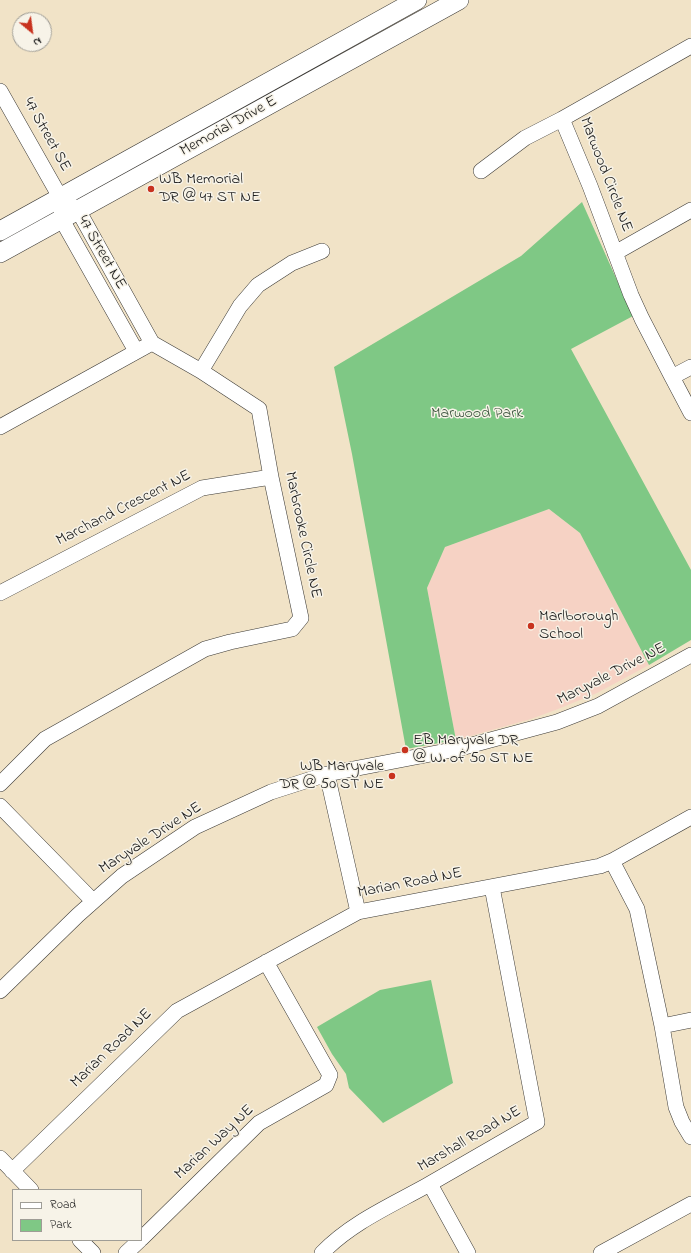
<!DOCTYPE html>
<style>
body{margin:0}
#map{position:relative;width:691px;height:1253px;overflow:hidden;background:#f1e3c7;font-family:"Indie Flower",sans-serif}
canvas{display:block}
.legend{position:absolute;left:12px;top:1189px;width:130px;height:52px;box-sizing:border-box;background:#f7f3e8;border:1px solid #9f9d96;margin:0;padding:5px 7px;list-style:none;font-size:12px;color:#1c1c1c}
.legend li{display:flex;align-items:center;gap:8px;height:20px}
.legend b{width:20px;border:1px solid #9f9d96}
.north{position:absolute;left:12px;top:12px;width:40px;height:40px;box-sizing:border-box;background:#f7f3e8;border:1px solid #9f9d96;border-radius:50%;rotate:151deg;font-size:11px;font-weight:700;line-height:16px;text-align:center;color:#1c1c1c}
.north::after{content:'';display:block;margin:auto;width:14px;height:18px;background:#c8321e;clip-path:polygon(50% 0,100% 100%,50% 72%,0 100%)}
</style>
<div id="map">
<canvas width="691" height="1253"></canvas>
<ul class="legend">
<li><b style="height:5px;background:#fff"></b>Road</li>
<li><b style="height:11px;background:#7fc885"></b>Park</li>
</ul>
<div class="north">N</div>
</div>
<script>
const g = document.querySelector('canvas').getContext('2d');
g.lineJoin = 'round';
function fillPath(path, color) {
  g.fillStyle = color;
  g.fill(path, 'evenodd');
}
function strokePath(path, color, width, dash) {
  g.strokeStyle = color;
  g.lineWidth = width;
  g.lineCap = dash ? 'butt' : 'round';
  g.setLineDash(dash || []);
  g.stroke(path);
}
function write(font, color, halo, rows, align = 'center') {
  g.font = font + ' "Indie Flower",sans-serif';
  g.lineWidth = 3;
  g.setLineDash([]);
  g.textBaseline = 'middle';
  g.strokeStyle = halo;
  g.fillStyle = color;
  for (const [text, x, y, turn = 0] of rows) {
    g.save();
    g.translate(x, y);
    g.rotate((+turn || 0) * Math.PI / 180);
    g.textAlign = isNaN(turn) ? turn : align;
    if (halo) g.strokeText(text, 0, 0);
    g.fillText(text, 0, 0);
    g.restore();
  }
}
fillPath(new Path2D(`
 M 549,509 L 580,533 L 649,665 L 597,693 L 558,709 L 531,719 L 456,740 L 427,588 L 445,547 Z`), '#f6d2c4');
fillPath(new Path2D(`
 M 582,202 L 633,316 L 571,349 L 691,570 L 691,640 L 649,665 L 580,533 L 549,509 L 445,547 L 427,588 L 456,740 L 406,749 L 352,454 L 334,367 L 521,256 Z
 M 431,980 L 453,1083 L 383,1123 L 349,1088 L 346,1074 L 332,1054 L 317,1027 L 380,990 Z`), '#7fc885');
const minor = new Path2D(`
 M 691,46 L 562,119 L 590,186 L 631,295 L 642,319 L 672,377 L 691,367
 M 0,91 L 60,197 L 78,210 L 152,343
 M 481,171 L 525,138 L 562,119
 M 61,208 L 62,220 L 136,351
 M 615,253 L 691,210
 M 201,371 L 240,306 L 258,285 L 292,263 L 322,251
 M 672,377 L 691,413
 M 0,427 L 152,343 L 201,371 L 259,409 L 271,477 L 301,618 L 292,629 L 230,642 L 205,649 L 45,739 L 0,784
 M 0,593 L 202,488 L 271,477
 M 327,774 L 358,912
 M 0,806 L 93,901
 M 612,861 L 637,909 L 662,1026 L 676,1107 L 682,1122 L 691,1137
 M 0,991 L 78,915 L 122,876 L 195,827 L 271,792 L 327,774 L 457,749 L 557,722 L 598,706 L 691,655
 M 662,1026 L 691,1020
 M 0,1158 L 31,1190
 M 12,1171 L 177,1011 L 358,912 L 600,866 L 612,861 L 691,817
 M 430,1184 L 468,1253
 M 141,1239 L 259,1123 L 326,1085 L 330,1075 L 266,962
 M 80,1240 L 93,1253
 M 126,1253 L 140,1240
 M 322,1253 C 351,1223 390,1206 426,1186 C 463,1165 500,1143 537,1122 L 492,887
 M 601,1253 L 691,1204`);
const major = new Path2D(`
 M 0,231 L 417,0
 M 0,253 L 459,0`);
strokePath(minor, '#3c3a36', 16);
strokePath(major, '#3c3a36', 20);
strokePath(minor, '#fff', 15);
strokePath(major, '#fff', 19);
for (const [x, y, r, color] of [
 [151,189,4,"#c8321e"],
 [531,626,4,"#c8321e"],
 [405,750,4,"#c8321e"],
 [392,776,4,"#c8321e"]
]) {
  const dot = new Path2D();
  dot.arc(x, y, r, 0, 2 * Math.PI);
  g.fillStyle = color;
  g.fill(dot);
  strokePath(dot, '#f7f3e8', 1.5);
}
write('16px', '#1c1c1c', '#f7f3e8', [
 ["Memorial Drive E",229,127,-29],
 ["47 Street SE",46,135,61],
 ["Marwood Circle NE",605,175,69],
 ["47 Street NE",101,253,60],
 ["Marchand Crescent NE",124,509,-27],
 ["Marbrooke Circle NE",302,535,78],
 ["Maryvale Drive NE",612,675,-27],
 ["Maryvale Drive NE",151,839,-33],
 ["Marian Road NE",410,884,-11],
 ["Marian Road NE",112,1049,-44],
 ["Marshall Road NE",470,1140,-30],
 ["Marian Way NE",215,1143,-43]
]);
write('16px', '#1c1c1c', '#f7f3e8', [
 ["WB Memorial",159,180],
 ["DR @ 47 ST NE",159,198],
 ["Marlborough",539,617],
 ["School",539,635],
 ["EB Maryvale DR",413,741],
 ["@ W. of 50 ST NE",413,759],
 ["WB Maryvale",384,767,"right"],
 ["DR @ 50 ST NE",384,785,"right"]
], 'left');
write('16px', '#3f5841', '#f7f3e8', [
 ["Marwood Park",477,414]
]);
</script>
